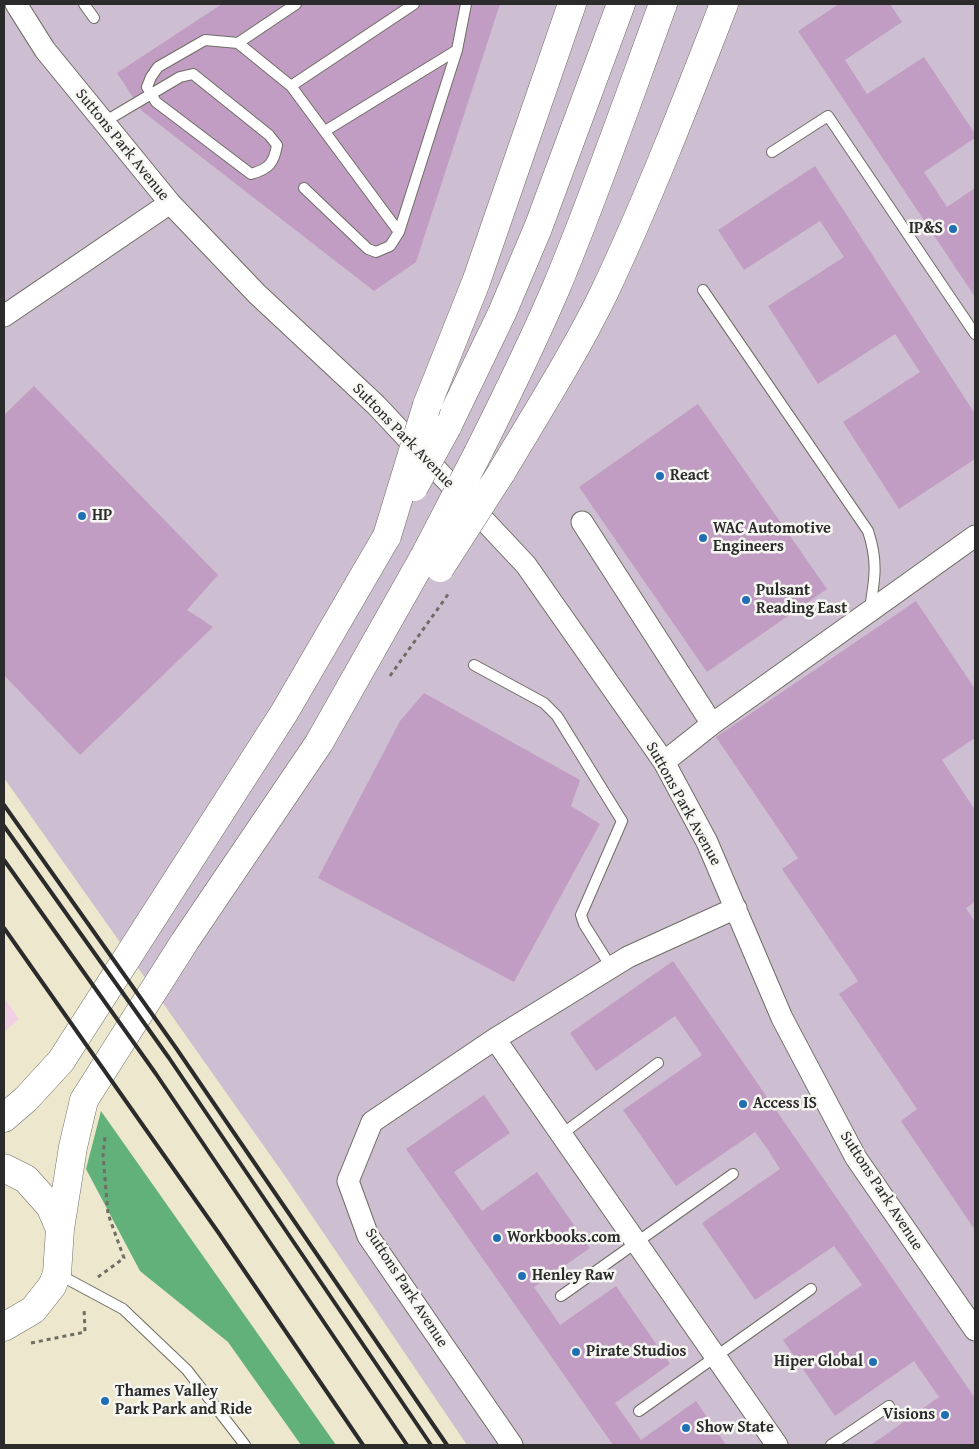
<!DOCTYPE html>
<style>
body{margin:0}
#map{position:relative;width:979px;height:1449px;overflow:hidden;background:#ece7cd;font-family:"Gentium Book Plus",serif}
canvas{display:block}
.frame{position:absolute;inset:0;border:5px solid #2b2b2b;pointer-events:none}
</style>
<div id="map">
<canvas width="979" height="1449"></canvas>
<div class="frame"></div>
</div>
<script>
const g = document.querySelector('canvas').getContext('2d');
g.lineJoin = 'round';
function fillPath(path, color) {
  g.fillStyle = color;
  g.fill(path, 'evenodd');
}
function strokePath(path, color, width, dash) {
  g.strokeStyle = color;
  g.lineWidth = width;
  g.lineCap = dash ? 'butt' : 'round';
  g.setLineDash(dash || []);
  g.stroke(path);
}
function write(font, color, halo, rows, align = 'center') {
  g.font = font + ' "Gentium Book Plus",serif';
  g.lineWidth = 5;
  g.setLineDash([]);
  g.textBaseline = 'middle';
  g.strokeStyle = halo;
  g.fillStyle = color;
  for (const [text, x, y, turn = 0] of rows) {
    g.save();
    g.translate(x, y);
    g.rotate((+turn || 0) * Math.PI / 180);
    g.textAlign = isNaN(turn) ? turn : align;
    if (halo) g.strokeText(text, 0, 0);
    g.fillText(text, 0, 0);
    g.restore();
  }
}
fillPath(new Path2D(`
 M 4,997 L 19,1019 L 4,1032 Z`), '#f1d0e4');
fillPath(new Path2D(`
 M 4,4 L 975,4 L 975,1445 L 467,1445 L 285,1176 L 4,778 Z`), '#cebed1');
fillPath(new Path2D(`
 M 101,1111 L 336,1445 L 301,1445 L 228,1342 L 140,1271 L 86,1169 Z`), '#62b07a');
fillPath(new Path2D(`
 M 222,4 L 500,4 L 416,262 L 374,291 L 142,111 L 117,73 Z
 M 839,4 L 890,4 L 902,22 L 845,60 L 867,94 L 924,57 L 975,134 L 975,138 L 924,172 L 947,207 L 975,188 L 975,297 L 798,31 Z
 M 815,166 L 975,414 L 975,459 L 899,509 L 843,422 L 920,372 L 895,334 L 818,384 L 768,306 L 844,257 L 820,221 L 744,270 L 718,230 Z
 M 34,386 L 218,575 L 187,610 L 213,627 L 80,755 L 4,675 L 4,415 Z
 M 698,404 L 827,589 L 707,672 L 579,487 Z
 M 916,601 L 975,689 L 975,738 L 942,760 L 975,810 L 975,902 L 966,908 L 975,922 L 975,1230 L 901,1121 L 917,1109 L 839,994 L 858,981 L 782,869 L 798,858 L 716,737 Z
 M 424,693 L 580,780 L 571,806 L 600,824 L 514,982 L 318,878 L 400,721 Z
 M 673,961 L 975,1398 L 975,1445 L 871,1445 L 939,1397 L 914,1361 L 835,1416 L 783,1340 L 862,1285 L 834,1246 L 755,1300 L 702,1223 L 780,1169 L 768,1150 L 755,1132 L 676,1186 L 623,1110 L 702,1055 L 675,1016 L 596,1071 L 570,1033 Z
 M 484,1095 L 510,1133 L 454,1172 L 482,1211 L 537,1172 L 590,1248 L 534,1287 L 560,1325 L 616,1286 L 670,1364 L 615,1403 L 641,1440 L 696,1401 L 726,1445 L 613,1445 L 406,1149 Z`), '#c29dc3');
const service = new Path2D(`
 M 84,4 L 94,18
 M 238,43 L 296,4
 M 291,86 L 414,4
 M 104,122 L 180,77 L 193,74 L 269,135 L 277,145 C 274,163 269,169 251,174 L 156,102 L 147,87 L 151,77 L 158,67 L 205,40 L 238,43 L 291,86 L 399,232
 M 325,131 L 457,50
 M 772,152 L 828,116 L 975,334
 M 304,188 L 368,249 L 376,252 L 390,246 L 399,232 L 457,50 L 466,4
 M 703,290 L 868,531 C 878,561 875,578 870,608
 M 474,665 L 544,703 L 557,716 L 622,821 L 581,915 L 584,924 L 611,967
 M 562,1134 L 658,1063
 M 58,1274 L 123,1309 L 187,1370 L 245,1445
 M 561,1296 L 733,1174
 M 639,1411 L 811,1289
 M 831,1445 L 889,1406`);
const minor = new Path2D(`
 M 16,4 L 45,50 L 170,203 L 257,294 L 376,405 L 526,565 L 664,762 L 707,842 L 782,1018 L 856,1158 L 975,1330
 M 4,316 L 170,203
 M 582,522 L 712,724 L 664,762
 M 712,724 L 975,536
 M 495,1039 L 777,1445
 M 512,1445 L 368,1236 L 348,1181 L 372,1122 L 495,1039 L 628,957 L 736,908`);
const primary = new Path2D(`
 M 427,405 L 476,282 L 572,4
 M 447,427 L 502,313 L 538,228 L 621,4
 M 478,453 C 505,399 532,344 556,288 C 595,195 628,99 663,4
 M 501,473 C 536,414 573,356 603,295 C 648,200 686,102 724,4
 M 4,1118 L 26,1099 L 61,1061 L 284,713 L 387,536
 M 4,1168 L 26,1179 L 50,1206 L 60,1229
 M 4,1327 L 33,1310 L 52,1286 L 57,1274 L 60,1229 L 73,1147 L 84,1100 L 185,941 L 319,743 L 424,557`);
strokePath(service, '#6f6d64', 12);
strokePath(minor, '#6f6d64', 23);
strokePath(primary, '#6f6d64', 29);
strokePath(new Path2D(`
 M 390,676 L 449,593
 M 98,1277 L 124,1258 L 108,1214 L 103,1155 L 105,1137
 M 31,1343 L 85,1332 L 84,1308`), '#6f6d64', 3, [4, 4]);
strokePath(service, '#fff', 10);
strokePath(minor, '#fff', 21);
strokePath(primary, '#fff', 28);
strokePath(new Path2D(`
 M 4,805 L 176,1048 L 447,1445
 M 4,826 L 169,1058 L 431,1445
 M 4,860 L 156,1074 L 407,1445
 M 4,928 L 218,1232 L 363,1445`), '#2b2b2b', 4);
const primaryBridge = new Path2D(`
 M 414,487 L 447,427
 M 387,536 L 427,405
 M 424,557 L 478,453
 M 440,568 L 501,473`);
strokePath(primaryBridge, '#6f6d64', 29, []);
strokePath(primaryBridge, '#fff', 28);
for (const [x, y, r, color] of [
 [953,229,5,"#1f6fb2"],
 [660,476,5,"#1f6fb2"],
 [82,516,5,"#1f6fb2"],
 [703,538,5,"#1f6fb2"],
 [746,600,5,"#1f6fb2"],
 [743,1104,5,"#1f6fb2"],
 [497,1238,5,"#1f6fb2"],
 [522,1276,5,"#1f6fb2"],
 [576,1352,5,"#1f6fb2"],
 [873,1362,5,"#1f6fb2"],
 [105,1401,5,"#1f6fb2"],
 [945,1415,5,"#1f6fb2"],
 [686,1428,5,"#1f6fb2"]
]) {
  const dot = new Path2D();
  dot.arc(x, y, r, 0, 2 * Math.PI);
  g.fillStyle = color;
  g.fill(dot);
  strokePath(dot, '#f6f6f2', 2);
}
write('16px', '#2b2b2b', '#f6f6f2', [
 ["Suttons Park Avenue",122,145,51],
 ["Suttons Park Avenue",403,436,46],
 ["Suttons Park Avenue",683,804,61],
 ["Suttons Park Avenue",881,1191,57],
 ["Suttons Park Avenue",406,1288,57]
]);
write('bold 16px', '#2b2b2b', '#f6f6f2', [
 ["IP&S",943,229,"right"],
 ["React",670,476],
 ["HP",92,516],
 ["WAC Automotive",713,529],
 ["Engineers",713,547],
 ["Pulsant",756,591],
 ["Reading East",756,609],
 ["Access IS",753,1104],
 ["Workbooks.com",507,1238],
 ["Henley Raw",532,1276],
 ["Pirate Studios",586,1352],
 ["Hiper Global",863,1362,"right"],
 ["Thames Valley",115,1392],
 ["Park Park and Ride",115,1410],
 ["Visions",935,1415,"right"],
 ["Show State",696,1428]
], 'left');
</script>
